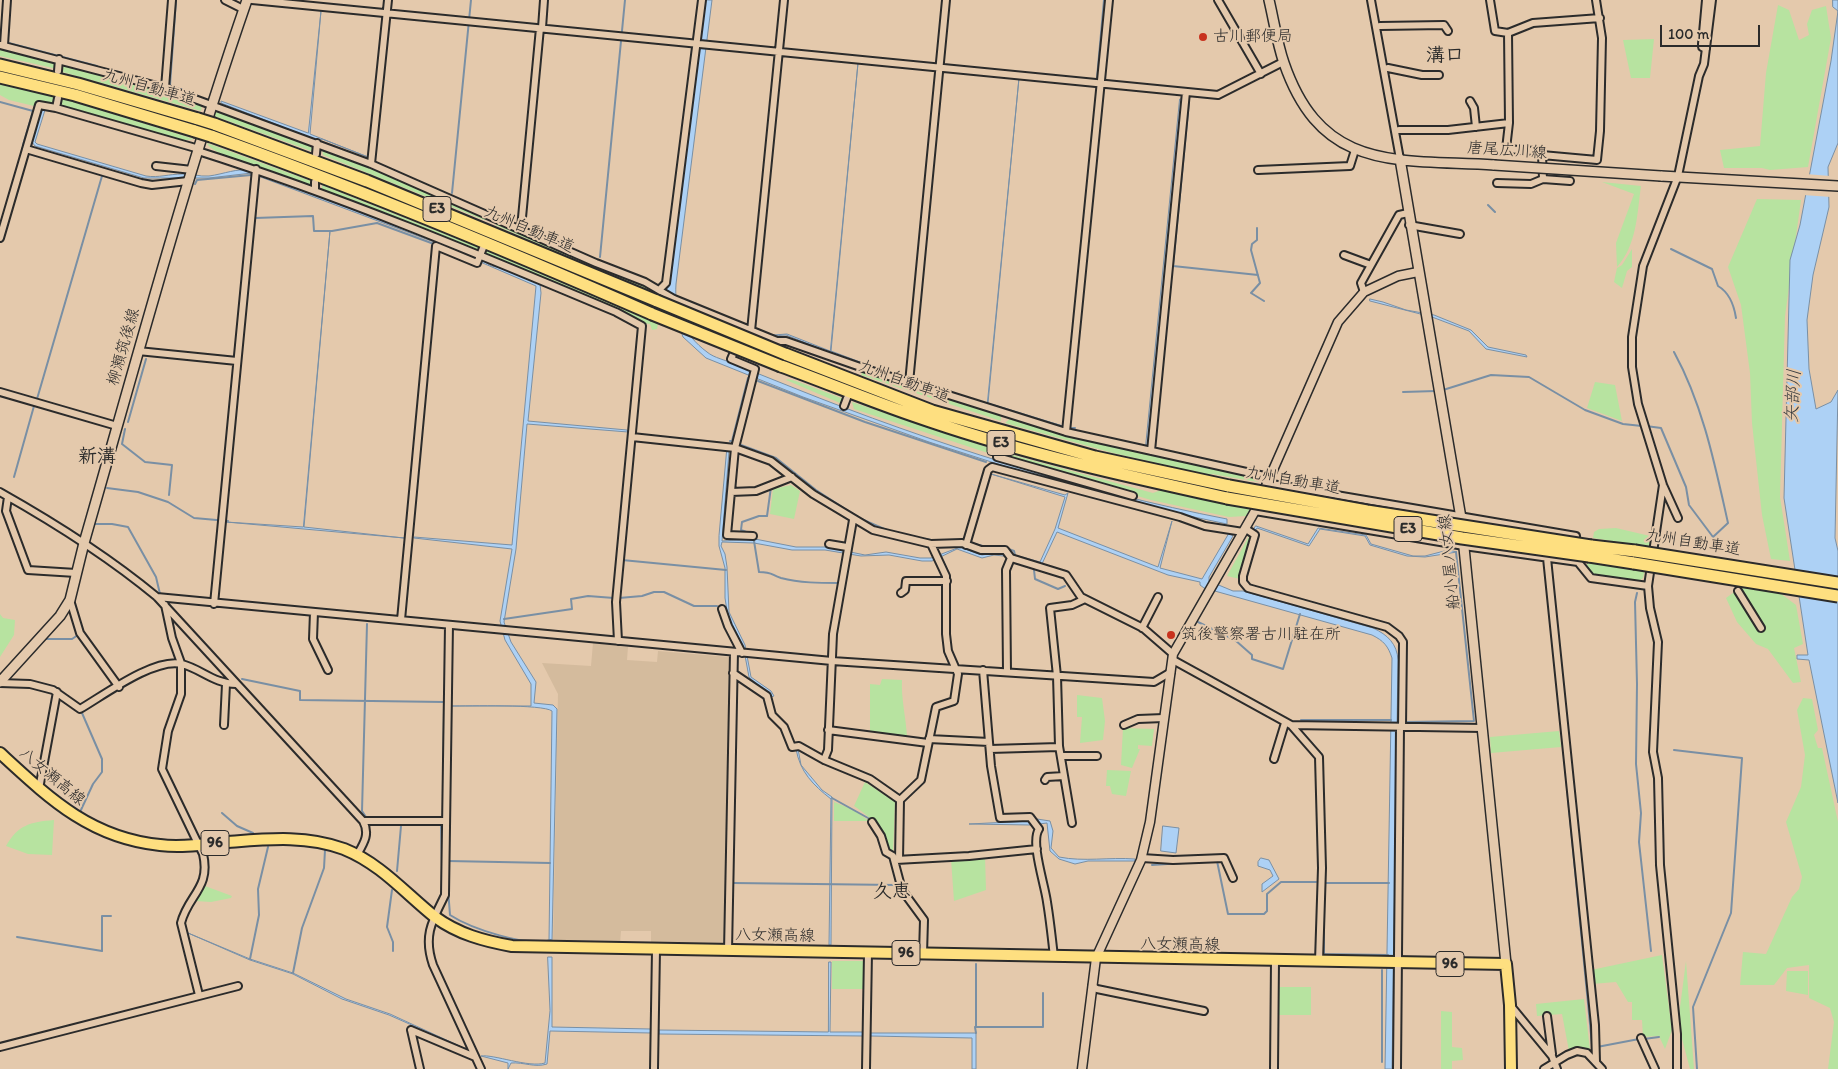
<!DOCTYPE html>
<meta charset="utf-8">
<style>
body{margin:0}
#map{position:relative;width:1838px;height:1069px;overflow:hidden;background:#e4c9ac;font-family:Itim,sans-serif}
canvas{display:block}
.scale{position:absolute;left:1660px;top:25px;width:100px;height:22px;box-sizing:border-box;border:2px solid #2b2b2b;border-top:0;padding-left:6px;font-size:15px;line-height:18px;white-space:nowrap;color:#2b2b2b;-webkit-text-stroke:4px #e4c9ac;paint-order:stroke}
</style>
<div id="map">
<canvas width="1838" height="1069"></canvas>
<div class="scale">100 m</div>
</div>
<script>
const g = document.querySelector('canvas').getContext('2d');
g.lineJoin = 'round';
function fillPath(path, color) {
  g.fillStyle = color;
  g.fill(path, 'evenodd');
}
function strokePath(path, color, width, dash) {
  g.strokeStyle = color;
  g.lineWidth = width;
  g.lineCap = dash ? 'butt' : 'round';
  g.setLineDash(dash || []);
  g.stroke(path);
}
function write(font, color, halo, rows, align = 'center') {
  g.font = font + ' Itim,"Klee One",sans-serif';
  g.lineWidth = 4;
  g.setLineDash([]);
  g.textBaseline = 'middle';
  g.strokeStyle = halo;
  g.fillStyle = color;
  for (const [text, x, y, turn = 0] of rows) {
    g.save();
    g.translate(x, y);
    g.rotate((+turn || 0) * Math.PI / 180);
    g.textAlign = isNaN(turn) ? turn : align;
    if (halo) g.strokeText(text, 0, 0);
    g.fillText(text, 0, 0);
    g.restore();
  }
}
fillPath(new Path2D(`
 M 593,643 L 628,647 L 627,660 L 657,662 L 658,651 L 729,657 L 724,945 L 651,943 L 651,931 L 621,931 L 620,944 L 553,942 L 558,694 L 542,663 L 591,666 Z`), '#d4bb9d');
fillPath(new Path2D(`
 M 1778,5 L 1789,10 L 1799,40 L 1809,35 L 1807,24 L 1812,10 L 1826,6 L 1831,38 L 1808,167 L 1770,170 L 1762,168 L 1724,168 L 1720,150 L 1760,146 L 1766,73 Z
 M 1654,39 L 1650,78 L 1631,78 L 1623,40 Z
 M 0,49 L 58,60 L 57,69 L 0,56 Z
 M 60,60 L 199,100 L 202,104 L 201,111 L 59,71 Z
 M 0,83 L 57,96 L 55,106 L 36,102 L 34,106 L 9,100 L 0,95 Z
 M 60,97 L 194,139 L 181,141 L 62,107 Z
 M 221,110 L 314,145 L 314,152 L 214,116 L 216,112 Z
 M 207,143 L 314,182 L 314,186 C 298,183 209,155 207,143 Z
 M 322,148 L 345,156 L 491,220 L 484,220 L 323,155 Z
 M 1602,182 L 1641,186 C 1637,214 1637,245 1617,267 L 1616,243 L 1634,194 Z
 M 322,185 L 480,248 L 477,253 L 322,192 Z
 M 1757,199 L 1801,200 L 1785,316 L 1780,497 L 1790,561 L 1771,559 L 1762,515 L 1752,423 L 1750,373 L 1741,305 L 1728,267 Z
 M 501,222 L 639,282 L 655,291 L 654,294 L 495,225 Z
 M 1632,249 L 1632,267 L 1627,271 L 1622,288 L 1614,282 L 1617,268 L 1622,265 Z
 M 485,250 L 658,324 L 657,329 L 652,330 L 650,324 L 641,323 L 621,311 L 486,255 Z
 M 863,371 L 1001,415 L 1001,421 L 861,375 Z
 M 788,379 L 796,381 L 844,399 L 840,403 L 786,380 Z
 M 1595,382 L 1615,385 L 1622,421 L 1587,408 Z
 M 852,402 L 996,450 L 991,454 L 854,409 Z
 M 1011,418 L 1061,434 L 1252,475 L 1259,480 L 1258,482 L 1212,474 L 1208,475 L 1113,453 L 1005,423 Z
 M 1002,452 L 1153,493 L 1161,490 L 1251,507 L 1246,516 L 1229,517 L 1151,500 L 1006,457 Z
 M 791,485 L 800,491 L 794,519 L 770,514 L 773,489 Z
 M 1616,528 L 1650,536 L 1649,547 L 1593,538 L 1594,532 L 1599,529 Z
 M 1249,536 L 1251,538 L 1240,579 L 1227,576 Z
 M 1587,563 L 1645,570 L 1643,578 L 1639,581 L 1596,577 L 1588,573 Z
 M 1744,585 L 1780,593 L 1796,605 L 1803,644 L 1794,648 L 1801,682 L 1793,683 L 1768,649 L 1756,644 L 1737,622 L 1726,598 Z
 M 0,614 L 3,618 L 15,620 L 14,635 L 0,657 Z
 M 882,679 L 902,680 C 901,699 906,717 907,737 L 870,733 L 870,684 L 880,685 Z
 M 1077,695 L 1102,698 L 1105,721 L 1103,740 L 1080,743 L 1082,717 L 1077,717 Z
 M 1803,698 L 1812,699 L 1818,730 L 1814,735 L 1818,748 L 1822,748 L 1838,822 L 1838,1069 L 1828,1069 L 1834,1022 L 1830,1008 L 1809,998 L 1809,965 L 1787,968 L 1774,985 L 1740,985 L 1743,952 L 1766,954 L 1792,897 L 1799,889 L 1802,877 L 1786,822 L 1801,787 L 1805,755 L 1797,710 Z
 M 1123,728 L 1154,729 L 1152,746 L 1138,745 L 1138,749 L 1140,749 L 1132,768 L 1121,765 Z
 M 1559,731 L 1561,747 L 1491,753 L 1490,737 Z
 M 1107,770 L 1131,771 L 1126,796 L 1112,794 L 1110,786 L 1106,786 Z
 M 865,782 L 895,802 L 893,854 L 887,850 C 883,829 872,818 854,806 Z
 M 834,802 L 854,810 L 869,821 L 834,821 Z
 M 54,820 L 52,855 L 28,854 L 6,846 C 18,825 30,822 54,820 Z
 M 985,856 L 986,890 L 954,901 L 951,859 Z
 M 205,886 L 232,896 L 231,898 L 211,902 L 195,901 Z
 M 1662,955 L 1672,1030 L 1665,1049 L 1659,1036 L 1643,1037 L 1642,1020 L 1632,1020 L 1632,1002 L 1628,1002 L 1616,982 L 1592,984 L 1591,970 Z
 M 832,961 L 864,961 L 864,989 L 832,989 Z
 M 1686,961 L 1694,1069 L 1690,1069 L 1681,1035 L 1679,1015 Z
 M 1787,971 L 1808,971 L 1808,995 L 1786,991 Z
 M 1278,987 L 1311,987 L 1311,1015 L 1278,1015 Z
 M 1584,999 L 1590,1050 L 1569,1051 L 1562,1014 L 1537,1016 L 1536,1004 Z
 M 1441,1011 L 1452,1012 L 1452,1047 L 1462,1048 L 1463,1060 L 1452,1061 L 1452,1069 L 1441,1069 Z`), '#b7e3a0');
const water = new Path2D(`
 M 705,0 L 712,0 L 676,284 C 674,312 684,335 707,352 C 714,358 726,360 734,364 C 754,372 774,380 794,388 C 931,443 1082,491 1227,519 L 1227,524 L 1180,514 L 1032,475 L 929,442 L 803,397 L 706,358 L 683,337 L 666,291 Z
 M 1833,0 L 1838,0 L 1838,143 L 1828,167 L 1829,207 L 1813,275 L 1807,320 L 1809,369 L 1816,409 L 1831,402 L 1838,390 L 1835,538 L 1838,551 L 1838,803 L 1809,660 L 1797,659 L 1797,655 L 1808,655 L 1784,498 L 1790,260 L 1800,225 L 1831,61 L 1838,11 L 1833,7 Z
 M 321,11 L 310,134 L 368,157 L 322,139 L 319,141 L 221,103 L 221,101 L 308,133 Z
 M 858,63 L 831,351 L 905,379 L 861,365 L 786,335 L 773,336 L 755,330 L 773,335 L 787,334 L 830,351 Z
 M 1019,78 L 988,403 L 1063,426 L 956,396 L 912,382 L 987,403 Z
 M 1180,99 L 1182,99 L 1148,446 L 1146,446 Z
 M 41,109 L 45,110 L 35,142 L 37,144 L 146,176 C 159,178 169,174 182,174 C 191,173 199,177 209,176 C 224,174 237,168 252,170 L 252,173 L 209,178 L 144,178 L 35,146 L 32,142 Z
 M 258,171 L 476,256 L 491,266 L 502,268 L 540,284 L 541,293 L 528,421 L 627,430 L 628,432 L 527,424 L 516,549 L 504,622 L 511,642 L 536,682 L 534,703 L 553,705 L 557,709 L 552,941 L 549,941 L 552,711 C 543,704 467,706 451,706 L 531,706 L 531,684 L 505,640 L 500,621 L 512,549 L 414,538 L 414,537 L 512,545 L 536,286 L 434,242 L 258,176 Z
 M 330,231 L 304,527 L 404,538 L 226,522 L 303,527 Z
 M 1370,299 L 1383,302 L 1406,310 L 1434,315 L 1471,330 L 1488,347 L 1526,355 L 1527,357 L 1486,349 L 1469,331 L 1432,317 L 1370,301 Z
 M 727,451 L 729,451 L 722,541 L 755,539 L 796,547 L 826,547 L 865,555 L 886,552 L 920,558 L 931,558 L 960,547 L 982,555 L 994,553 L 1015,555 L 1040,562 L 1055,529 L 1065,497 L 991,474 L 1065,495 L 1068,493 L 1058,528 L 1158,567 L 1172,521 L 1160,568 L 1202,579 L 1229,533 L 1233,536 L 1209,577 L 1209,581 L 1233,591 L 1243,591 L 1373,628 C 1388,635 1397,644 1398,660 L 1392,1069 L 1385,1069 L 1392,658 C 1388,646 1384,641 1372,635 L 1204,588 L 1200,585 L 1200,582 L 1168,575 L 1057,532 L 1041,566 L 1013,557 L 994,555 L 982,558 L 957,549 L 932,561 L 922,561 L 889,555 L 861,556 L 825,550 L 792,550 L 754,543 L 722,542 L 721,546 L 725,554 L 727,567 L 729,612 L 745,645 L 751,677 L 771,691 L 774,696 L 771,697 L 749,677 L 743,645 L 728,617 L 725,598 L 725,568 L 719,546 L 719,536 Z
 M 1256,526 L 1308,544 L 1318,528 L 1366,535 L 1371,544 L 1413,556 L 1425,556 L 1448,550 L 1457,552 L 1425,557 L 1407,556 L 1370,545 L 1365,536 L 1320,529 L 1309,546 L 1257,528 L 1255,531 L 1253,530 Z
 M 796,749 L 798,749 L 801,765 L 822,790 L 832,797 L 831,945 L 829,945 L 831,799 C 813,785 800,772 796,749 Z
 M 1037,819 L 1050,821 L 1053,831 L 1051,848 L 1059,857 C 1084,862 1109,857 1135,859 L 1135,861 L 1088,861 L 1075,864 L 1059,859 L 1050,851 L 1047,823 L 1031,825 L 969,824 L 1030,821 Z
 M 1163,826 L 1179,828 L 1176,853 L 1161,851 Z
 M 1261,858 L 1269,860 L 1279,879 L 1262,892 L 1262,884 L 1273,876 L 1270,870 L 1258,866 L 1258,862 Z
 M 188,933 L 250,959 L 293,973 L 346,999 L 390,1014 L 466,1049 L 389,1015 L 342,999 L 293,974 L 250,960 Z
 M 548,957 L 552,957 L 552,1027 L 651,1029 L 651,1033 L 550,1031 L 547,1064 C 535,1068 524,1062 511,1063 L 508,1069 L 508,1063 L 481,1056 C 493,1054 529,1068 545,1063 L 550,1011 Z
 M 829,962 L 831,962 L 830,1032 L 863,1032 L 863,1036 L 659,1034 L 659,1030 L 828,1032 Z
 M 870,1033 L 976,1033 L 976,1069 L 972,1069 L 972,1038 L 870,1036 Z`);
fillPath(water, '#add1f5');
strokePath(water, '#798fa4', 1);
fillPath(new Path2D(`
 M 1806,174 L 1830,176 L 1831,197 L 1803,195 Z`), '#e4c9ac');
strokePath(new Path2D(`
 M 4,0 L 1,41 L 97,66
 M 1097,78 L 1104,0
 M 167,85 L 183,90
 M 170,85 L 176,0
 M 0,102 L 33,111 L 23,145
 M 1189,102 L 1173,266 L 1258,275
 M 60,156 L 143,180 L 159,181
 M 195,184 L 197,180 L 251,175
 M 452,193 L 471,0
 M 1488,205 L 1495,212
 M 256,206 L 255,218 L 313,216 L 314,231 L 332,231 L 377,223 L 434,244
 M 1257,228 L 1257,240 L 1252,244 L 1251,250 L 1260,283 L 1251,293 L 1264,301
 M 1671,249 L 1712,269 L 1718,286 C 1730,293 1734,305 1736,318
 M 600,257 L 625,0
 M 1674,352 C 1703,405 1715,465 1728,523 L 1713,537
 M 758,381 L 865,422 L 986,462
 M 1443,390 L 1491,375 L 1529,377 L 1585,410 L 1623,424 L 1642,426
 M 1403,392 L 1436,391
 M 37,399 L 102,176
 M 128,422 L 146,359
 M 1646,426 L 1661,428 L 1686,487 L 1689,505 L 1713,537
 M 1071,428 L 1075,428
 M 125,429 L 122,444 L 145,462 L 172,465 L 169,495
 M 730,441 L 732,441 L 748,378
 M 741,445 L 776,458 L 816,490 L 859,518 L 889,531
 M 14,477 L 34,406
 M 107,488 L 138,492 L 168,502 L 194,518 L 228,521
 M 92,524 L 112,524 L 128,527 L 156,577 L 160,594
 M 749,533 L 741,530 L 742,522 L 759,516 L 767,516 L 771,487
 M 918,538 L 938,541
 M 754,541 L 759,572 C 773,572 771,575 781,578 C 800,583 820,583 839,583
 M 970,543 L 983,546 L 999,547
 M 1006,548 L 1014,551 L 1015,555
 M 622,560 L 726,570
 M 943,561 L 947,570
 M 1034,570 L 1035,579 L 1058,589 L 1065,586
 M 1637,593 L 1635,602 L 1637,684 L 1636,764 L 1641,813 L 1639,842 L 1651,951
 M 619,598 L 642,596 L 654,592 L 664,592 L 694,606 L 717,606
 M 504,619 L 572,609 L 571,599 L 588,596 L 614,598
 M 1198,622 L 1235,640 L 1252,655 L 1252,659 L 1283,669 L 1300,614
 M 44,639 L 72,639 L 78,635
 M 1554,654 L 1593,1055
 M 242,679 L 300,691 L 300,700 L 444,702 L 443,816
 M 1301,720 L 1391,720
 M 1406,722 L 1474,721 L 1456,552
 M 1301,731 L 1322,755 L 1322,758
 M 1674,750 L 1742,758 L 1731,913 L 1693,1007 L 1697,1069
 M 832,798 L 868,818
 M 80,812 L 93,784 L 102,772 L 102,759 L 82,713
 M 222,813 L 237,826 L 253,833
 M 366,817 L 362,811 L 367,624
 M 441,826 L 442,867
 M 448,861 L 550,863
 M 1217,861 L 1228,914 L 1264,914 L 1267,911 L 1267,894 L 1281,882 L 1316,882
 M 1152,865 L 1198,862
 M 397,871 L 401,826
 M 734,883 L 896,885
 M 1324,883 L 1389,883
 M 448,889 L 450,915 C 470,928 528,948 551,940
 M 392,890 L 387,927 L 393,942 L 393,951
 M 1324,898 L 1324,954 L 1388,955
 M 17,937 L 102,951 L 102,916 L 111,916
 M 250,959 L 259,915 L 258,889 L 268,847
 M 293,973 L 302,928 L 324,868 L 325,850
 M 976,1027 L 976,964
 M 976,1033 L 975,1027 L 1043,1027 L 1043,993
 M 1644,1039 L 1659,1037
 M 1597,1047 L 1639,1039
 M 1382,1062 L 1382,970`), '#798fa4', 2);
strokePath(new Path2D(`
 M 849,395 L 858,374`), '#bfa992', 6, [6, 3]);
const minor = new Path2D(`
 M 225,0 L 243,9
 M 252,0 L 1218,95 L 1283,62
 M 1218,0 L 1261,74
 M 1371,0 L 1400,159
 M 1490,0 L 1495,31 L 1508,33 L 1509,123 L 1506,149 L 1534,151 L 1542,155 L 1543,179 L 1531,184 L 1497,183
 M 1380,26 L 1444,25 L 1448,31
 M 542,28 L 544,0
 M 1508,33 L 1533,23 L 1600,18
 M 0,45 L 165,88 L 371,164 L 596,263 L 645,282 L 674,299 L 777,341 L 786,341 L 866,369 L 1066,432 L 1269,477
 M 4,45 L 7,0
 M 1706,49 L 1702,47 L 1702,44 L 1706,0
 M 1388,68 L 1422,75 L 1439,75
 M 58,71 L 59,59
 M 165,88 L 172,0
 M 1470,101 L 1474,108 L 1476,127
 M 56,108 L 199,149
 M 1399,130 L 1448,130 L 1509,123
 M 26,149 L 141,183 L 152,185 L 188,181
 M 198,151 C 340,196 478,254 616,312 L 642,326 L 616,602 L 618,641
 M 316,154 L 317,143
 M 1542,155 L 1597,160 L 1600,131 L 1602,38 L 1596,0
 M 371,164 L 388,0
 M 156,166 L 192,170
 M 1258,170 L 1350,166 L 1355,150
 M 1543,179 L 1570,181
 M 315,190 L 315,182
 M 1409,225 L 1460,234
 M 521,228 L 540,28
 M 0,238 L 39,105 L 56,108 L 58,98
 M 1344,255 L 1371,265
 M 659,290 L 666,283 L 702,0
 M 1364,292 L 1361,283 L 1399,215 L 1408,213
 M 751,331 L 784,0
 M 742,334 L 731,359 L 755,369 L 735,448 L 727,535 L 753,536
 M 138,351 L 237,361
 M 909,383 L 946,0
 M 0,392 L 117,426
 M 844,406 L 847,398
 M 1066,432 L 1109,0
 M 632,437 L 735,448 L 771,461 L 813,494 L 873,530 L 931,544 L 962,543 L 981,550 L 1005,550 L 1011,558 L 1066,575 L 1081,597 L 1143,628 L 1173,654
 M 1151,451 L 1186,92
 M 997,457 L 1133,496
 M 1266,483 L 1576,536 L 1578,562 L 1591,578 L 1648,586
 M 1663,485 L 1648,586 L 1650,608 L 1658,642 L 1653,752 L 1658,778 L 1660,865 L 1677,1034 L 1677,1069
 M 0,492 C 55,523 109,557 157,597 L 363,821 C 370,834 364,843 357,855
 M 731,492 L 756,491 L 792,477
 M 8,497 L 6,511 L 28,570 L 76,573
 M 1255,511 L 1464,546 L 1578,562
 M 1678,518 L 1663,485 L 1638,404 L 1632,367 L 1632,337 L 1643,266 L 1678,176 L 1699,76 L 1704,64 L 1712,0
 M 1249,531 L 1255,535 L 1243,576 L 1243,582 L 1248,588 L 1387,627 L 1399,636 L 1403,642 L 1402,727
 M 829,544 L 847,547
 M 966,545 L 988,470 L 992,467 L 1180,517 L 1205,526 L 1243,532
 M 1547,558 L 1595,1025 L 1596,1062
 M 1738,591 L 1761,628
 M 901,593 L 905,590 L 906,581 L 947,581
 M 157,597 L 832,661 L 1154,682 L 1171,672
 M 70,600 L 80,633 L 119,687
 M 214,604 L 256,169
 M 165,605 L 172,638 L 181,663 L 181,694 L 168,731 L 162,769 L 203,854 C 211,888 188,895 181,923 L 199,995
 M 722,609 L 728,626 L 742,653
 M 314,612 L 313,639 L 328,670
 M 401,620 L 436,246 L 477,263 L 483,248
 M 449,625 L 445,895 C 432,921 423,936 433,965 L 481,1069
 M 1142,628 L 1158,597
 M 1173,660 L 1291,725 L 1483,728
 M 983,670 L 991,766 L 1000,818 L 1030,817 L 1039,829 C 1030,842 1045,885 1047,902 C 1050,920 1052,939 1054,957
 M 1007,672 L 1006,570 L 1011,558
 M 733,673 L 767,696 L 772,715 L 784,727 L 792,747 L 799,746 L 824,760 L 870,779 L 900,800
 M 0,683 L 30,684 L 53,690 L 80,709 C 104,695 155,657 182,664 C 201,669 215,684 236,684
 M 224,725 L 226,684
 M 1124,725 L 1138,719 L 1164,718
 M 1291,725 L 1319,757 L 1322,868 L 1319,961
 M 828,730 L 928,743
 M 929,739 L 989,742
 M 990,749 L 1059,747
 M 1061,756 L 1097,756
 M 1274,759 L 1285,723
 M 824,760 L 828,750 L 833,634 L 853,520
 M 1045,780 L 1047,777 L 1064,776
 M 39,789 L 57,692
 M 363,821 L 446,821
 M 872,822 L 881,836 L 886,852 L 893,856 L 902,890 L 924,920 L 923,954
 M 1072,823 L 1059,746 L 1057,676 L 1050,608 L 1072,605 L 1085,599
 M 1142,858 L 1173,860 L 1224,858 L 1233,878
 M 896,860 L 969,856 L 1037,849
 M 899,860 L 900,800 L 921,780 L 936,707 L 954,701 L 958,674 L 948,651 L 946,634 L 946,576 L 931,544
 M 728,951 L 734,652
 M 1092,986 L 1097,989 L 1204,1011
 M 1510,1005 L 1552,1056 L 1557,1069
 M 1547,1016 L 1552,1054
 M 411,1030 L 475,1057
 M 411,1030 L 420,1069
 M 1641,1038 L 1655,1069
 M 0,1047 L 238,986
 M 654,1069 L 656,950
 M 866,1069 L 868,953
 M 1274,1069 L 1275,961
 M 1397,1069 L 1400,727
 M 1544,1069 L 1567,1055 L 1577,1051 L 1587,1053 L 1602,1069`);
const tertiary = new Path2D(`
 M 1082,1069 L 1096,958 L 1141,860 L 1150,822 L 1173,654 L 1255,511 L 1338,322 L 1364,292 L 1398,276 L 1418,272`);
const secondary = new Path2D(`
 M 1269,0 C 1274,21 1277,43 1284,63 C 1322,173 1397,159 1494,165
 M 1400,159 L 1461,518 L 1506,964
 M 1661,176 L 1838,186
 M 0,682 L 60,616 L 70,600 L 84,543 C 136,362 185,179 247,0`);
const primary = new Path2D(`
 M 0,753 C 49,798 90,838 160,845 C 183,848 206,844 228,842 C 268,839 306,835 344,849 C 381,864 405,893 435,917 C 458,934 484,941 512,946 L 1506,964 L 1510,1005 L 1511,1069`);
const motorway = new Path2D(`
 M 0,65 L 78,84 L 198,119
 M 0,77 L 75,95 L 195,131
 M 214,124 L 367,181 L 657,301
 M 211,136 C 360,189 506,250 652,314
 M 785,354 L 932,411 L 1095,457 L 1229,486
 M 781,366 C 831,384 880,405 930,421 C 1027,454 1127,476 1227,498
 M 1591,546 L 1635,551
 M 1589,556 L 1634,563`);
strokePath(minor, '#2b2b2b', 10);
strokePath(tertiary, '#2b2b2b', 11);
strokePath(secondary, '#2b2b2b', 12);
strokePath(primary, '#2b2b2b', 14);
strokePath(motorway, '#2b2b2b', 15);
strokePath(minor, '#e4c9ac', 6);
strokePath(tertiary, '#e4c9ac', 8);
strokePath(secondary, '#e4c9ac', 9);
strokePath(primary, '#fedf80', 10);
strokePath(motorway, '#fedf80', 11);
const secondaryBridge = new Path2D(`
 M 1494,165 L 1661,176`);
const motorwayBridge = new Path2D(`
 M 198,119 L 214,124
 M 195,131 L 211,136
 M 657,301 L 785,354
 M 652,314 L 781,366
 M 1229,486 L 1367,511 L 1591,546
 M 1227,498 L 1462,538 L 1589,556
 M 1635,551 L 1838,583
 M 1634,563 L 1838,596`);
strokePath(secondaryBridge, '#2b2b2b', 12, []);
strokePath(motorwayBridge, '#2b2b2b', 15, []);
strokePath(secondaryBridge, '#e4c9ac', 9);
strokePath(motorwayBridge, '#fedf80', 11);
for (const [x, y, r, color] of [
 [1203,37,5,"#c8321e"],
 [1171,635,5,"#c8321e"]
]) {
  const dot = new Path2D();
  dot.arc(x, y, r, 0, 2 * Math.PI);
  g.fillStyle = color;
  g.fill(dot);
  strokePath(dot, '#e4c9ac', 2);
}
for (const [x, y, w] of [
 [437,209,28],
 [1001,443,28],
 [1408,529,28],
 [215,843,28],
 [906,953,28],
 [1450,964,28]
]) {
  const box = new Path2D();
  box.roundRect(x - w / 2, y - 12.5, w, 25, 4);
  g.fillStyle = '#e4c9ac';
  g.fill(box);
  strokePath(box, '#2b2b2b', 1);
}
write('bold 15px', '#2b2b2b', null, [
 ["E3",437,209],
 ["E3",1001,443],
 ["E3",1408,529],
 ["96",215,843],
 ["96",906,953],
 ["96",1450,964]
]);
write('16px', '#2b2b2b', '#e4c9ac', [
 ["古川郵便局",1213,37],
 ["筑後警察署古川駐在所",1181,635]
], 'left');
write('16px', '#2b2b2b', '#e4c9ac', [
 ["九州自動車道",149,88,16],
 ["唐尾広川線",1507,151,4],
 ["九州自動車道",529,230,23],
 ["柳瀬筑後線",124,347,-74],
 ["九州自動車道",904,382,20],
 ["九州自動車道",1293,481,10],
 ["九州自動車道",1693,543,9],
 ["船小屋八女線",1450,562,-96],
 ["八女瀬高線",52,777,40],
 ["八女瀬高線",775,936,1],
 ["八女瀬高線",1180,945,1]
]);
write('italic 18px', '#383c3f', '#e4c9ac', [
 ["矢部川",1794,396,-87]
]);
write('bold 19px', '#2b2b2b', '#e4c9ac', [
 ["溝口",1445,56],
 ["新溝",97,457],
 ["久恵",892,892]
]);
</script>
